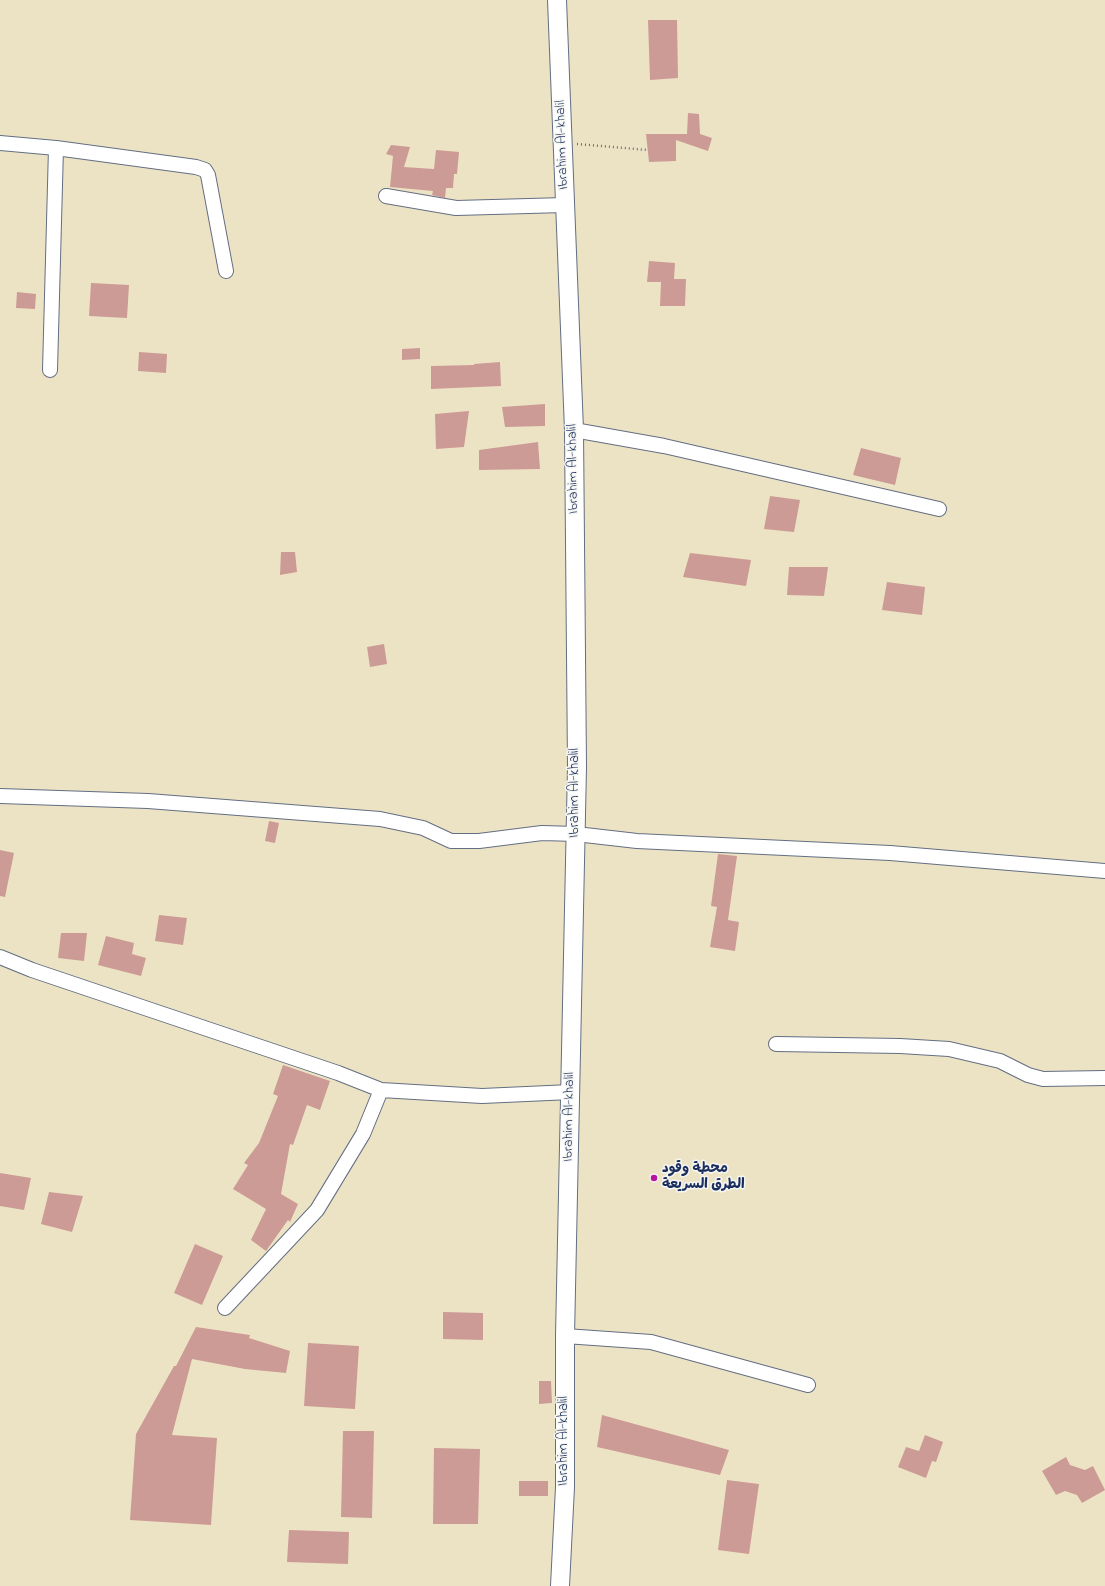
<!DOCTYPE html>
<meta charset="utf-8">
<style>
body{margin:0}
canvas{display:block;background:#ece3c5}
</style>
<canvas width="1105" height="1586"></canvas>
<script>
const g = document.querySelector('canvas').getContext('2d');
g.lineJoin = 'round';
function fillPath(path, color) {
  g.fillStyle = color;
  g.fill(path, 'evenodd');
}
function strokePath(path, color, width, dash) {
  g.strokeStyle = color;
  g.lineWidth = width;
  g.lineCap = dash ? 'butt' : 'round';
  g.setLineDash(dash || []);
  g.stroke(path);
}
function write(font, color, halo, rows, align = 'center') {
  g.font = font + ' "Indie Flower","Playpen Sans Arabic",sans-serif';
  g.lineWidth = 3;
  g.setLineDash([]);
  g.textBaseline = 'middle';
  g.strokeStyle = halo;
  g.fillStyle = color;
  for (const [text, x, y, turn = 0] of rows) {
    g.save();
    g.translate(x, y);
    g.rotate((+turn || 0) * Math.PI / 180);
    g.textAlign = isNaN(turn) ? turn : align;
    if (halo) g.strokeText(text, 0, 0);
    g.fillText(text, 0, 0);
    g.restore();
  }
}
fillPath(new Path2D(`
 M 648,20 L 677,20 L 678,78 L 650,80 Z
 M 688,113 L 699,114 L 700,134 L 712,138 L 708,151 L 676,140 L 676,161 L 649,162 L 646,134 L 687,134 Z
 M 391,145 L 410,147 L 404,167 L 434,169 L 436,150 L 459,152 L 457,174 L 454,174 L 453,188 L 446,188 L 445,198 L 432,195 L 433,191 L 390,187 L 393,156 L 386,154 Z
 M 649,261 L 675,263 L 674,279 L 686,279 L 685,306 L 660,306 L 661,282 L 647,282 Z
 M 91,283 L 129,285 L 127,318 L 89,316 Z
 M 17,292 L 36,294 L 35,309 L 16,308 Z
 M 420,348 L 420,359 L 402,360 L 402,349 Z
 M 139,352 L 167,354 L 166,373 L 138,371 Z
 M 500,362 L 501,386 L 431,389 L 431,366 L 474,365 L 474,364 Z
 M 545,404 L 545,426 L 505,427 L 502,407 Z
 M 469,411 L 464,447 L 436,449 L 435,414 Z
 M 538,442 L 540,469 L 479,470 L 479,450 Z
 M 861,448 L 901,458 L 895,485 L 853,475 Z
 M 770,496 L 800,500 L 794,532 L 764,529 Z
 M 281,552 L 295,552 L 297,572 L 280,575 Z
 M 690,553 L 751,560 L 746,586 L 683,577 Z
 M 789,567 L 828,567 L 824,596 L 787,595 Z
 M 887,582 L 925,587 L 922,615 L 882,610 Z
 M 384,644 L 387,664 L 370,667 L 367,647 Z
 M 269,821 L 279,823 L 275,843 L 265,841 Z
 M 0,850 L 14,853 L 5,897 L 0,896 Z
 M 718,854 L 737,856 L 728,920 L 739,922 L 735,951 L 710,947 L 717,907 L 711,906 Z
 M 159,915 L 187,918 L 183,945 L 155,941 Z
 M 61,933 L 87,933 L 84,961 L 58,958 Z
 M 106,936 L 134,943 L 132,954 L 146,958 L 141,976 L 98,965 Z
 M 283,1065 L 330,1081 L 320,1110 L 307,1105 L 293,1145 L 290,1144 L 281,1194 L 298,1204 L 290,1222 L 288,1220 L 266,1251 L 251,1240 L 266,1209 L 233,1189 L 248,1165 L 244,1163 L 259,1143 L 278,1096 L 273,1094 Z
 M 0,1173 L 31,1178 L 24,1210 L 0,1206 Z
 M 49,1192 L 83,1196 L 72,1232 L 41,1224 Z
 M 195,1244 L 223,1256 L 202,1305 L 174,1293 Z
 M 443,1312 L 483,1313 L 483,1340 L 443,1339 Z
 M 196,1327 L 250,1335 L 249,1338 L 290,1351 L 286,1373 L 245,1369 L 192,1359 L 172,1435 L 217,1438 L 211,1525 L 130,1520 L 136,1434 L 174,1366 L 176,1366 Z
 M 308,1343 L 359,1346 L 355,1409 L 304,1406 Z
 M 539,1381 L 551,1381 L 552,1403 L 539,1404 Z
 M 602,1415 L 729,1450 L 720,1475 L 597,1447 Z
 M 343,1431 L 374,1431 L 372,1518 L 341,1517 Z
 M 925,1435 L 943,1442 L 936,1462 L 932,1461 L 926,1478 L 898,1467 L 906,1447 L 919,1451 Z
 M 434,1448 L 480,1449 L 478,1524 L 433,1524 Z
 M 1066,1457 L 1070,1465 L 1085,1470 L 1093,1466 L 1105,1490 L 1082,1503 L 1077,1495 L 1065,1491 L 1056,1495 L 1042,1471 Z
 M 727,1480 L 759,1484 L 749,1554 L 718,1550 Z
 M 519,1481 L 548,1481 L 548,1496 L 519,1496 Z
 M 289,1530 L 349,1532 L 348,1564 L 287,1562 Z`), '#cd9b95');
const minor = new Path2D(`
 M 0,143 L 56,148 L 196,167 L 205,170 L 208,175 L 226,271
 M 386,196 L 456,208 L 565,205
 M 50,370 L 56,148
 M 574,430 L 664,446 L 939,509
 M 0,796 L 148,801 L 380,819 L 423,828 L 451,841 L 479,841 L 542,833 L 576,834 L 637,841 L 890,853 L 1105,871
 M 0,957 L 32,970 L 338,1073 L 381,1090 L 482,1096 L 571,1092
 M 776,1044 L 900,1046 L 949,1049 L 1000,1061 L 1028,1075 L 1043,1079 L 1105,1078
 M 225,1308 L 317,1210 L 363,1134 L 381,1090
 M 565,1336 L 651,1342 L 808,1385`);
const tertiary = new Path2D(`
 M 557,0 L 574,430 L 577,767 L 565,1336 L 565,1487 L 560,1586`);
strokePath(minor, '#646e82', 16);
strokePath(tertiary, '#646e82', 20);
strokePath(new Path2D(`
 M 577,144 L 648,150`), '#646e82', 2.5, [1, 3]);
strokePath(minor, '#fff', 14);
strokePath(tertiary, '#fff', 18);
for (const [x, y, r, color] of [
 [654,1178,4,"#b5179e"]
]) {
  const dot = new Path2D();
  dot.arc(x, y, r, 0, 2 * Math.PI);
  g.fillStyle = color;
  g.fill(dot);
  strokePath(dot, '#f6f6f2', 1.5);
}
write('14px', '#1b2f5e', '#f6f6f2', [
 ["Ibrahim Al-khalil",563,145,-92],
 ["Ibrahim Al-khalil",574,469,-91],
 ["Ibrahim Al-khalil",576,793,-90],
 ["Ibrahim Al-khalil",570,1117,-89],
 ["Ibrahim Al-khalil",565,1441,-90]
]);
write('bold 14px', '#1b2f5e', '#f6f6f2', [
 ["محطة وقود",662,1170],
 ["الطرق السريعة",662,1186]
], 'left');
</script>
